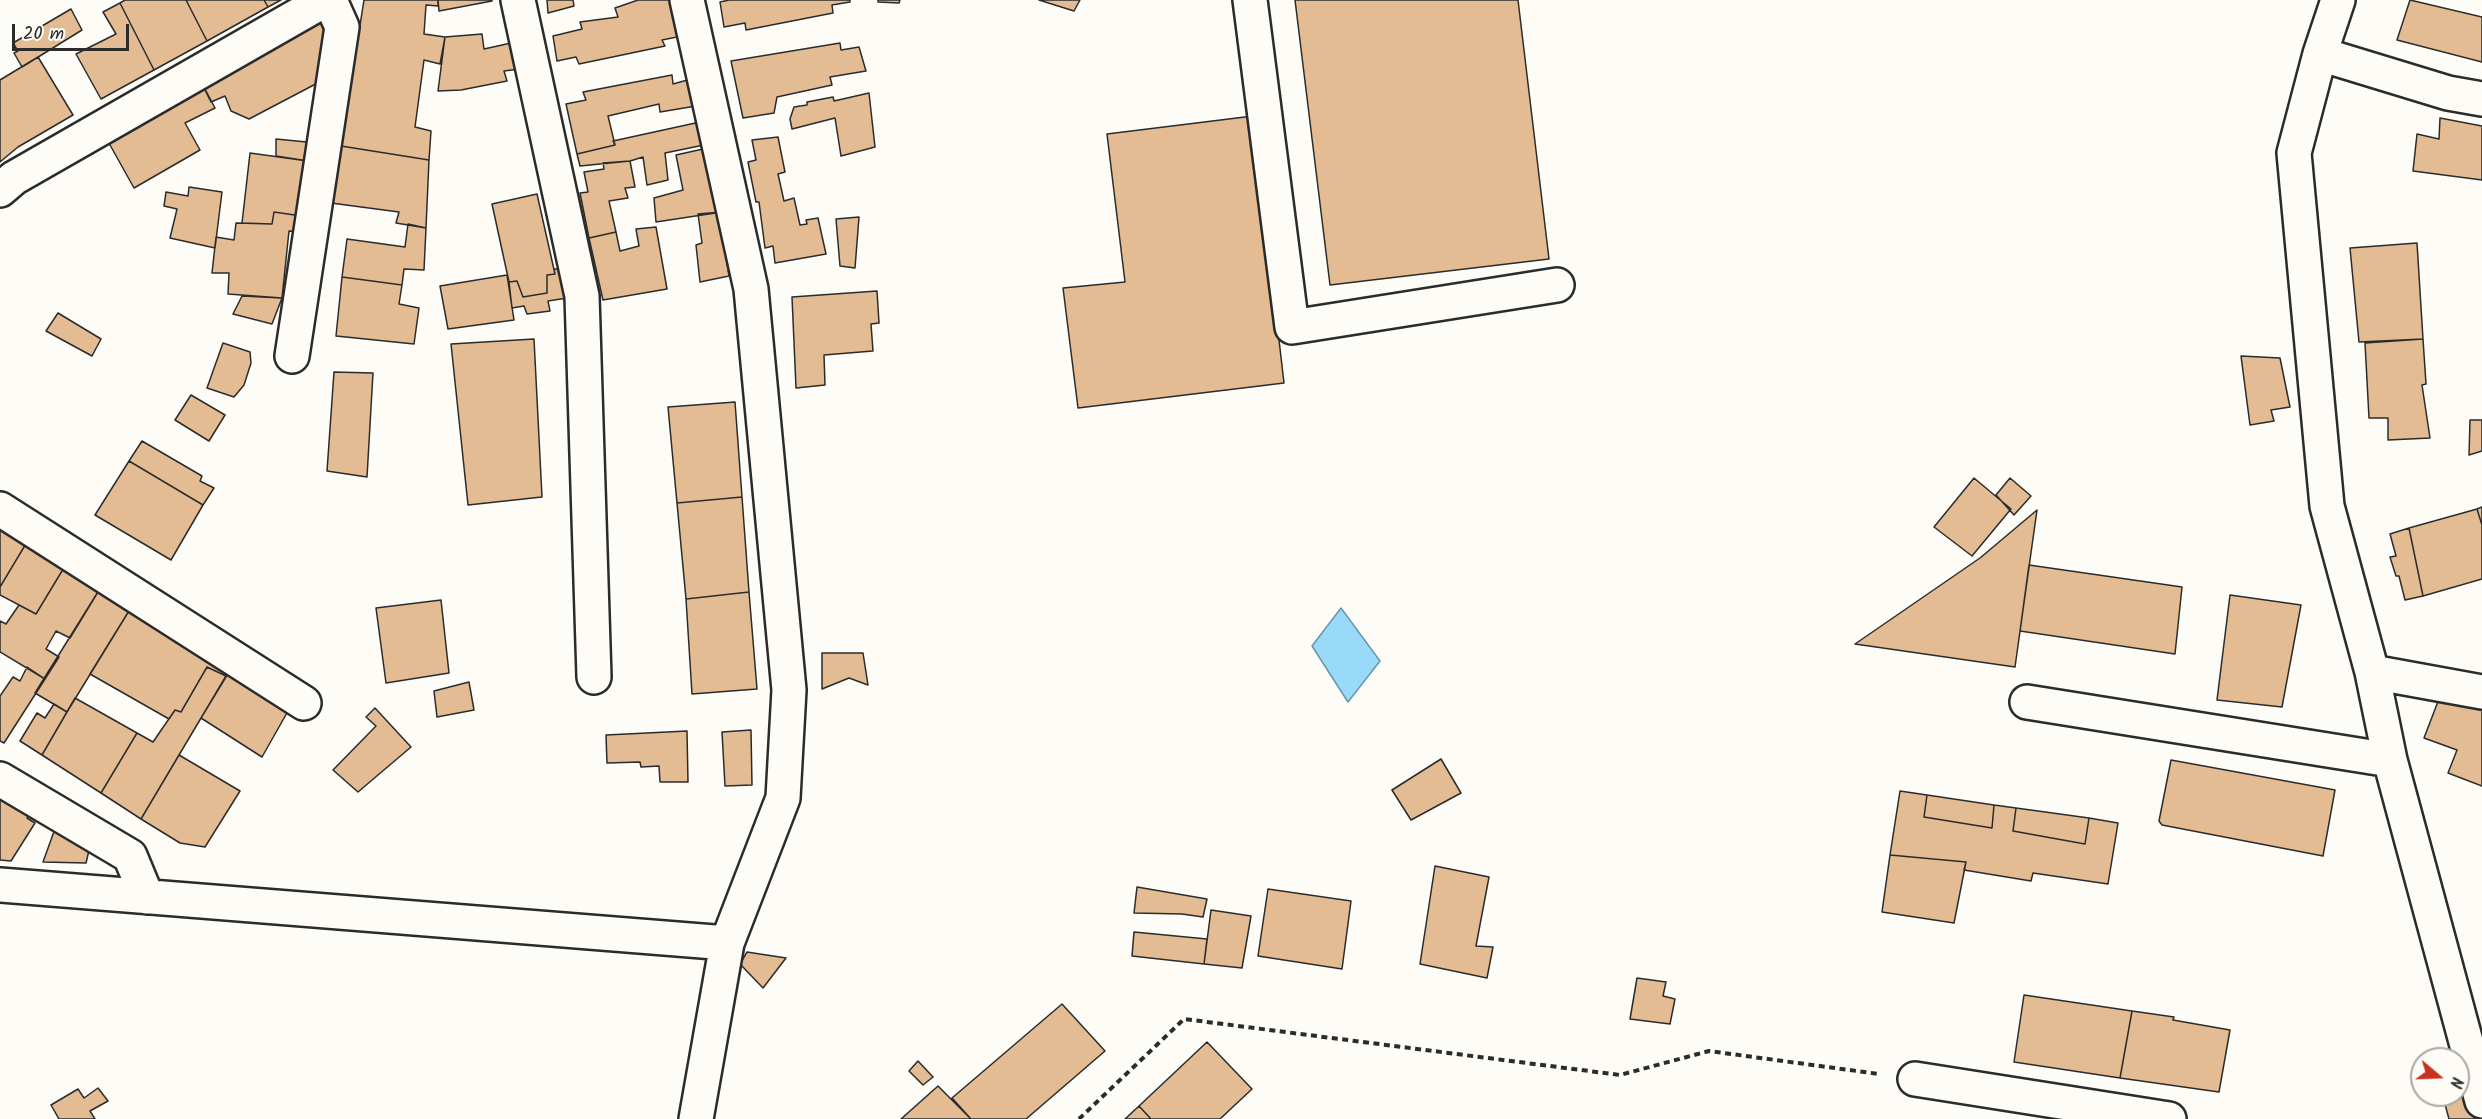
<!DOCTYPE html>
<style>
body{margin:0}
#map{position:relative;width:2482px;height:1119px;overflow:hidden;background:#fdfcf7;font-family:Kalam,sans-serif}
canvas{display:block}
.north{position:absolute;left:2410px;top:1047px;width:60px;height:60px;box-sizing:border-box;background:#fdfcf7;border:2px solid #a9a8a5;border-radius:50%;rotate:109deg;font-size:16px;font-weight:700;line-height:24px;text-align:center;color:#2b2b2b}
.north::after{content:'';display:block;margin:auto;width:21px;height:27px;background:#c8321e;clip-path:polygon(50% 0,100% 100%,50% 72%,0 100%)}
.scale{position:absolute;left:12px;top:24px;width:117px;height:27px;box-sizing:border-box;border:3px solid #2b2b2b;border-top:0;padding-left:8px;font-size:18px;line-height:21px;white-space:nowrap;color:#2b2b2b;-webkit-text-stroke:4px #fdfcf7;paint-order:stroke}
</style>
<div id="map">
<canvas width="2482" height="1119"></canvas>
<div class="north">N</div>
<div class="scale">20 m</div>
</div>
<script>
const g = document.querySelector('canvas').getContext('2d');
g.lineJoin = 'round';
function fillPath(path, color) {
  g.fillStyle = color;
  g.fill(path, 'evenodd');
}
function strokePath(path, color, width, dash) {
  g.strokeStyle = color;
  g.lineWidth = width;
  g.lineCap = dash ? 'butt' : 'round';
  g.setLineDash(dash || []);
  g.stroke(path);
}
const water = new Path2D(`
 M 1341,608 L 1380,661 L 1348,702 L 1312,646 Z`);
fillPath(water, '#99dafb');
strokePath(water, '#6d94a8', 1.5);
const building = new Path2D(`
 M 125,0 L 186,0 L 207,41 L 154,70 L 120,3 Z
 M 186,0 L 264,0 L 268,7 L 207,41 Z
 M 264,0 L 281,0 L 268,7 Z
 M 364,0 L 438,0 L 438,6 L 426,5 L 424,34 L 445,37 L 440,64 L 424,60 L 415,127 L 431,131 L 429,160 L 341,146 Z
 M 438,0 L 492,0 L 492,1 L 439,11 Z
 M 547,0 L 573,0 L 574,6 L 548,13 Z
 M 638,0 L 675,0 L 682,36 L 662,40 L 665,46 L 579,64 L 576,57 L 557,61 L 553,36 L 582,29 L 580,22 L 618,17 L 615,8 Z
 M 729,0 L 850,0 L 850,2 L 832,5 L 833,13 L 746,30 L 745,23 L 724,27 L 720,2 Z
 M 878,0 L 900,0 L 899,3 L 878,2 Z
 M 1039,0 L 1080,0 L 1074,11 Z
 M 1295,0 L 1518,0 L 1549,259 L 1330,285 Z
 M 2410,0 L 2482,17 L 2482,62 L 2397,40 Z
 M 120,3 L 154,70 L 101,99 L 76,54 L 116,34 L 103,12 Z
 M 318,8 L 334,36 L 322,41 L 330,56 L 329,77 L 249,119 L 231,111 L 225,96 L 211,102 L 197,74 Z
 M 71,9 L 82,30 L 22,67 L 14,53 L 18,51 L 13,43 Z
 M 482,34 L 484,49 L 520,41 L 527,68 L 504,71 L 507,81 L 461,90 L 438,91 L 445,37 Z
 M 840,43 L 841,50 L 859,47 L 866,71 L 830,77 L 832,85 L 777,97 L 774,113 L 743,118 L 731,61 Z
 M 38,57 L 73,115 L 18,147 L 0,162 L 0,80 Z
 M 197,74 L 215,108 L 185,123 L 200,150 L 134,188 L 105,136 Z
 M 672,75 L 673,84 L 691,79 L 696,106 L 660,112 L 659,104 L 608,116 L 615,145 L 577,154 L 566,104 L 586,100 L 583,92 Z
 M 869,93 L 875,147 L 841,156 L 835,118 L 792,129 L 790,119 L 794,107 L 807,105 L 807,102 L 833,97 L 834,101 Z
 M 1253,116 L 1284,383 L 1078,408 L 1063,288 L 1125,282 L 1107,134 Z
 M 2440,118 L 2482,126 L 2482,180 L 2413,171 L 2417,134 L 2439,139 Z
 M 700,122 L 704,145 L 665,153 L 668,180 L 647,185 L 643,157 L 630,161 L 580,166 L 577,154 L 615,145 L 613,141 Z
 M 778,137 L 785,172 L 778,174 L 784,201 L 794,198 L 800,225 L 807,224 L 806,220 L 818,218 L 826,254 L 775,263 L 773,246 L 765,248 L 759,202 L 756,202 L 748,162 L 756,160 L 752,140 Z
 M 276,139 L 317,143 L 315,162 L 276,156 Z
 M 341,146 L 429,160 L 426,228 L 396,223 L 399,212 L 331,203 Z
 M 703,149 L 722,212 L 656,222 L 654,198 L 683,190 L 676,155 Z
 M 250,153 L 315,162 L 308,217 L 274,212 L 272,224 L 242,223 Z
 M 630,161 L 635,187 L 625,188 L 628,198 L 609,201 L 616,232 L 589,238 L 580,193 L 588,192 L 584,172 L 604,169 L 603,163 Z
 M 189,187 L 222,192 L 215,248 L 170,238 L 177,209 L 164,206 L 166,192 L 188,196 Z
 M 537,194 L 555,274 L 547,275 L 547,293 L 523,297 L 517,281 L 509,282 L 492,204 Z
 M 274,212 L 308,217 L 305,232 L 289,231 L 282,298 L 228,294 L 229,273 L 212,273 L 216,237 L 234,240 L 236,223 L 272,224 Z
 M 722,212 L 730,257 L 726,257 L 729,276 L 700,282 L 696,245 L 702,243 L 698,214 Z
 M 859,217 L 855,268 L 840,266 L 836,219 Z
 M 408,224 L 426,228 L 424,270 L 404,269 L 402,285 L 342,277 L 347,239 L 405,247 Z
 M 656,227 L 667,289 L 603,300 L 589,238 L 616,232 L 620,251 L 639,246 L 636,229 Z
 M 2417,243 L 2423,339 L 2359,342 L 2350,248 Z
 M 554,269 L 569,269 L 574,297 L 548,301 L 550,311 L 527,314 L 524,306 L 512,308 L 509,282 L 517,281 L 523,297 L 547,293 L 547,275 L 555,274 Z
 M 507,275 L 514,320 L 448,329 L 440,286 Z
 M 342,277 L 402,285 L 399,304 L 419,308 L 414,344 L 336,336 Z
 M 877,291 L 879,323 L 871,324 L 873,351 L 824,355 L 825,385 L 796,388 L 792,297 Z
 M 242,296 L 282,298 L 272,324 L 233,314 Z
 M 58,313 L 101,339 L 92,356 L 46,331 Z
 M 534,339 L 542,497 L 468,505 L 451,344 Z
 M 2423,339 L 2426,384 L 2422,385 L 2430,438 L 2388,440 L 2388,418 L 2369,418 L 2365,343 Z
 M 223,343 L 250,352 L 251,363 L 244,385 L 234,397 L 207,388 Z
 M 2241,356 L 2280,358 L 2290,407 L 2271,410 L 2274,421 L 2250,425 Z
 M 334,372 L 373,373 L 367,477 L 327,471 Z
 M 191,395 L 225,415 L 209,441 L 175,420 Z
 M 735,402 L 742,497 L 677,503 L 668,407 Z
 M 2470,420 L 2482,420 L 2482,451 L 2469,455 Z
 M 142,441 L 202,476 L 200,481 L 214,488 L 203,505 L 129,461 Z
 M 129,461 L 203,505 L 171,560 L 95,515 Z
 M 1974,478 L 2011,509 L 1972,556 L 1934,527 Z
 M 2010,478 L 2031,496 L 2014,515 L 1996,495 Z
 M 742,497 L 749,592 L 686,599 L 677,503 Z
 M 2482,507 L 2482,525 L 2477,509 Z
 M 2477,509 L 2482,525 L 2482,579 L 2423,596 L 2409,528 Z
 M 2037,510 L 2015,667 L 1855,644 L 1980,558 Z
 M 0,527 L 27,542 L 0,587 Z
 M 2409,528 L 2423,596 L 2405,600 L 2399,576 L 2396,576 L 2390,557 L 2396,556 L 2390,534 Z
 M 27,542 L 65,566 L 36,614 L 0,595 L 0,587 Z
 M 2029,565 L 2182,587 L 2175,654 L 2020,631 Z
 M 65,566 L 101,587 L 70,638 L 56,631 L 46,649 L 59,657 L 45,679 L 0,652 L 0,621 L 6,624 L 19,605 L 36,614 Z
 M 101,587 L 132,606 L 67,712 L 35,693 Z
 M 749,592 L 757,689 L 692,694 L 686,599 Z
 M 2230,595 L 2301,605 L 2282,707 L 2217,700 Z
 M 441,600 L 449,673 L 386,683 L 376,608 Z
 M 132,606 L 232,667 L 226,676 L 207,667 L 181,712 L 175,710 L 169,719 L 90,674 Z
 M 822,653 L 863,653 L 868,685 L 849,678 L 822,689 Z
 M 27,667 L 45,679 L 4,743 L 0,741 L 0,696 L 13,677 L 20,681 Z
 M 207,667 L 226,676 L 141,819 L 101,793 L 137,733 L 153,742 L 175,710 L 181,712 Z
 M 232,667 L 292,704 L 262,757 L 201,718 Z
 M 469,682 L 474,710 L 437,717 L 434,691 Z
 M 2442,691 L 2482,705 L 2482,786 L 2448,773 L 2457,750 L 2424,738 Z
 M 75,698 L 137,733 L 101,793 L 42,755 Z
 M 54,704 L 67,712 L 42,755 L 20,741 L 37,713 L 45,718 Z
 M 375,708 L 411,747 L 358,792 L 333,770 L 376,726 L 366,717 Z
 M 751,730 L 752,785 L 725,786 L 722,732 Z
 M 687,731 L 688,782 L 660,782 L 659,766 L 641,767 L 640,762 L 607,763 L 606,735 Z
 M 179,755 L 240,791 L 205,847 L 180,843 L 141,819 Z
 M 1441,759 L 1461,793 L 1411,820 L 1392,790 Z
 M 2171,760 L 2335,790 L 2323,856 L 2162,825 L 2159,821 Z
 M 0,789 L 32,811 L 27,818 L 35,823 L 11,861 L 0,860 Z
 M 1900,791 L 1927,795 L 1924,817 L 1992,828 L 1994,805 L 2016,808 L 2013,831 L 2085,844 L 2089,818 L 2118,823 L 2108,884 L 2033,873 L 2031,881 L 1964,870 L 1966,862 L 1890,855 Z
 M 1927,795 L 1994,805 L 1992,828 L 1924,817 Z
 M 2016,808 L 2089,818 L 2085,844 L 2013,831 Z
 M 56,826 L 91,842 L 86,863 L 43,862 Z
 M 1890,855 L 1966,862 L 1954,923 L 1882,912 Z
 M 1435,866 L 1489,877 L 1476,946 L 1493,947 L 1487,978 L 1420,964 Z
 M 1137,887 L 1207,899 L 1203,917 L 1182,914 L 1134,913 Z
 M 1268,889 L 1351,901 L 1342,969 L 1258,956 Z
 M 1211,910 L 1251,916 L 1242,968 L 1204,964 Z
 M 1134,932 L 1207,939 L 1204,964 L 1132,956 Z
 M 747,952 L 786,958 L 763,988 L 740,964 Z
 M 1637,978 L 1666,982 L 1663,996 L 1675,999 L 1670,1024 L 1630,1019 Z
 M 2024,995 L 2132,1011 L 2120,1078 L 2014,1062 Z
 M 1062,1004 L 1105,1051 L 1026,1119 L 971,1119 L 952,1098 Z
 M 2132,1011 L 2174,1017 L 2173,1020 L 2230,1030 L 2219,1092 L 2120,1078 Z
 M 1207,1042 L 1252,1089 L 1220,1119 L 1151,1119 L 1139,1106 Z
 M 918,1061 L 933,1077 L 923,1085 L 909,1071 Z
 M 938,1086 L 971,1119 L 901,1119 Z
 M 98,1088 L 108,1101 L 90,1111 L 95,1119 L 59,1119 L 51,1105 L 78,1089 L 84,1098 Z
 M 2473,1091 L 2478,1119 L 2449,1119 L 2443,1097 Z
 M 1139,1106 L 1151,1119 L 1125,1119 Z`);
fillPath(building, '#e3bc93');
strokePath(building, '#2b2b2b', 1.5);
const minor = new Path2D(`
 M 518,0 L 582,296 L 594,677
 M 687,0 L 751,289 L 789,690 L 783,798 L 727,943
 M 1250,0 L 1292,327 L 1557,285
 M 2338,0 L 2320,54 L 2294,153 L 2327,506 L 2372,672 L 2390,760 L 2482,1101
 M 2320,54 L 2448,93 L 2482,99
 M 0,190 L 14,178 L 325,0
 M 292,356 L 342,27 L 330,0
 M 0,509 L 304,703
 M 2372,672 L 2482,692
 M 2027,702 L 2390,760
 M 0,779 L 130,856 L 147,897
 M 0,885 L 727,943 L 696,1119
 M 1915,1079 L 2169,1119`);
strokePath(minor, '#2b2b2b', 38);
strokePath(new Path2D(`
 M 1079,1119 L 1184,1019 L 1620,1075 L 1709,1051 L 1879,1074`), '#2b2b2b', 4, [6, 4.5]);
strokePath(minor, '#fdfcf7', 33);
</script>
